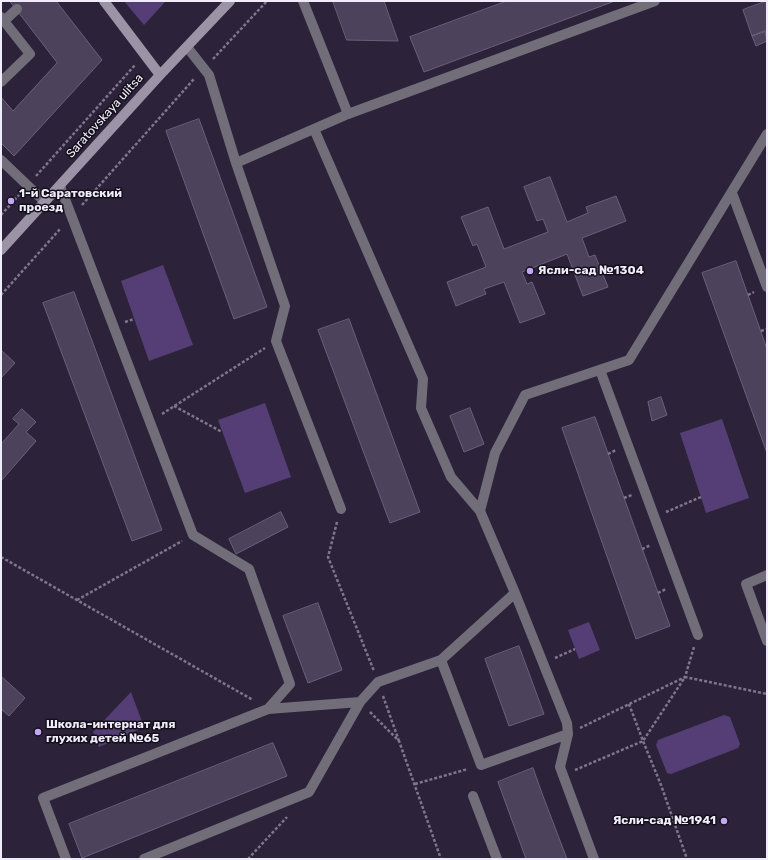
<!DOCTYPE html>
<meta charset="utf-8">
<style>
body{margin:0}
#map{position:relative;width:768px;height:860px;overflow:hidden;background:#2c233a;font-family:Rubik,sans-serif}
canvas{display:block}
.frame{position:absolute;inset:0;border:2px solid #f1ecfc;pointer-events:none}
</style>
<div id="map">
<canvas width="768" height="860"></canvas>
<div class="frame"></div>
</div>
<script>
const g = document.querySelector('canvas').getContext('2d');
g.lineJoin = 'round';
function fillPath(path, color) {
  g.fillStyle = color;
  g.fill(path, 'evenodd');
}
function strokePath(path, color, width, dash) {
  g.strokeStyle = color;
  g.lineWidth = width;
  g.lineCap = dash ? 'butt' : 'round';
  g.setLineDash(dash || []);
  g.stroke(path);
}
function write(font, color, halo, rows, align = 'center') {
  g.font = font + ' Rubik,sans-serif';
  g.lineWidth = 3;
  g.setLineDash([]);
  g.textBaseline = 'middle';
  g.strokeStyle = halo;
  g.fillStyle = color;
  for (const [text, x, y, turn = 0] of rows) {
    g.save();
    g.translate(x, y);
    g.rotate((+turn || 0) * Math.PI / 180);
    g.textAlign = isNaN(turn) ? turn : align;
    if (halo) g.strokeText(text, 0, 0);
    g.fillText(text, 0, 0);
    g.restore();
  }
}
fillPath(new Path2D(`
 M 124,1 L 166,1 L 144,25 Z
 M 163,265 L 193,345 L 149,361 L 121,281 Z
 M 265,403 L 291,477 L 245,493 L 218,420 Z
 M 722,419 L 749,498 L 706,513 L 680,433 Z
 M 589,622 L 600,650 L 579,659 L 568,630 Z
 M 131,692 L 144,727 L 99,747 L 93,732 Z
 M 724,715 L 730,717 L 740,744 L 738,748 L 671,774 L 667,773 L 656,745 L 658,740 Z`), '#553e76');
const building = new Path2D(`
 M 10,1 L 56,1 L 102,60 L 14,156 L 1,143 L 1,97 L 13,111 L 57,63 Z
 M 333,1 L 384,1 L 398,41 L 347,40 Z
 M 507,1 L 615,1 L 424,72 L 410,37 Z
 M 767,1 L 767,31 L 752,36 L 743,10 Z
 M 765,31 L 767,41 L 756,46 L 752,36 Z
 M 199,119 L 267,307 L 234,319 L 166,131 Z
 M 550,177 L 567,222 L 588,213 L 586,207 L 616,196 L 626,221 L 582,238 L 589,257 L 595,255 L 608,287 L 583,296 L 567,254 L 522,272 L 527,284 L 532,282 L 545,314 L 520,323 L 504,282 L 484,289 L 486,294 L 456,306 L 447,282 L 486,267 L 477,244 L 473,246 L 461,217 L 488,207 L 504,249 L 548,232 L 543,219 L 537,221 L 524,187 Z
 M 736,261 L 767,349 L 767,453 L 702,273 Z
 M 74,292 L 162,530 L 132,541 L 43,303 Z
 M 349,319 L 420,512 L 390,523 L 318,330 Z
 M 1,350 L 15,363 L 1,378 Z
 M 661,397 L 667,415 L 652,421 L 648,402 Z
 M 470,408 L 484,444 L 464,452 L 450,416 Z
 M 22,409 L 36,422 L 26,432 L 36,441 L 1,481 L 1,444 L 19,424 L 13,419 Z
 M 595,417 L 670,626 L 636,639 L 562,428 Z
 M 281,512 L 288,527 L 236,554 L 229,539 Z
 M 318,603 L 342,670 L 308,683 L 283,616 Z
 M 519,646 L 544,714 L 509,726 L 485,659 Z
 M 1,676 L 25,698 L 9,716 L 1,709 Z
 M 273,743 L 287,776 L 82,858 L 69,824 Z
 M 533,768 L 543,796 L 567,859 L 526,859 L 498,782 Z`);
fillPath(building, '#4c425b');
strokePath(building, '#6a607b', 1);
strokePath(new Path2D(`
 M 213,59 L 267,1
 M 36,176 L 135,65
 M 82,205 L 194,79
 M 1,215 L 19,195
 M 1,295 L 61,228
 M 748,295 L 754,292
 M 125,322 L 134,319
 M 761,331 L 767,329
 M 174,406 L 222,432
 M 162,414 L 265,348
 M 608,454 L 616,450
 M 624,498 L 632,495
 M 666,512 L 701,497
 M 337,522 L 328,557 L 374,671
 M 642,549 L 651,545
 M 1,557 L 253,700
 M 658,593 L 666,589
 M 77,600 L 182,541
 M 555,658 L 575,649
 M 383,696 L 399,741
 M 629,704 L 643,741 L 661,785 L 687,859
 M 370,712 L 399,741 L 441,859
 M 580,728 L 685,677 L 694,647
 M 575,770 L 643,741 L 685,677 L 767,694
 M 415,784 L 468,769
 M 248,859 L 287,817`), '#7e778b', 2.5, [3, 2]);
strokePath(new Path2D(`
 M 303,1 L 348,114
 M 1,17 L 4,21 L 17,9
 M 187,47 L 209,75 L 236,163 L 285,306 L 276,341 L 341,509
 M 1,82 L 30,54 L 4,21
 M 314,129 L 423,379 L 421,408 L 451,477 L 480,511
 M 1,160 L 45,202
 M 236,163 L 348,114 L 655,1
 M 60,186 L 193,535 L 249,569 L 290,684 L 268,709 L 43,798 L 66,859
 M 732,193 L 767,287
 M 600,370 L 698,635
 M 767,575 L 746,584 L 767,641
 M 441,660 L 481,765 L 568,734
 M 268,709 L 360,702
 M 473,796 L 497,859
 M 144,859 L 309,792 L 360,702 L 378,682 L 441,660 L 515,593
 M 594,859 L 560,767 L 568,734 L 567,723 L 515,593 L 480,511 L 495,453 L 525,395 L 629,360 L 767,134`), '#716d79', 10);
strokePath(new Path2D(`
 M 104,1 L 160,75
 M 1,250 L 160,75 L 230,1`), '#9b94a7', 10);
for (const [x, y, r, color] of [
 [11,201,4,"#c4a7f1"],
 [530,271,4,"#c4a7f1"],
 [38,732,4,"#c4a7f1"],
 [724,821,4,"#c4a7f1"]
]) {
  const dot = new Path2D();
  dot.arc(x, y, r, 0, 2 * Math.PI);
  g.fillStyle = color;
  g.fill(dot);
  strokePath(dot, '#130f19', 1.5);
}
write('12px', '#f1ecfc', '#130f19', [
 ["Saratovskaya ulitsa",105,116,-48]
]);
write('bold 12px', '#f1ecfc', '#130f19', [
 ["1-й Саратовский",19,194],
 ["проезд",19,208],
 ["Ясли-сад №1304",538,271],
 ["Школа-интернат для",46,725],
 ["глухих детей №65",46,739],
 ["Ясли-сад №1941",716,821,"right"]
], 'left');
</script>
